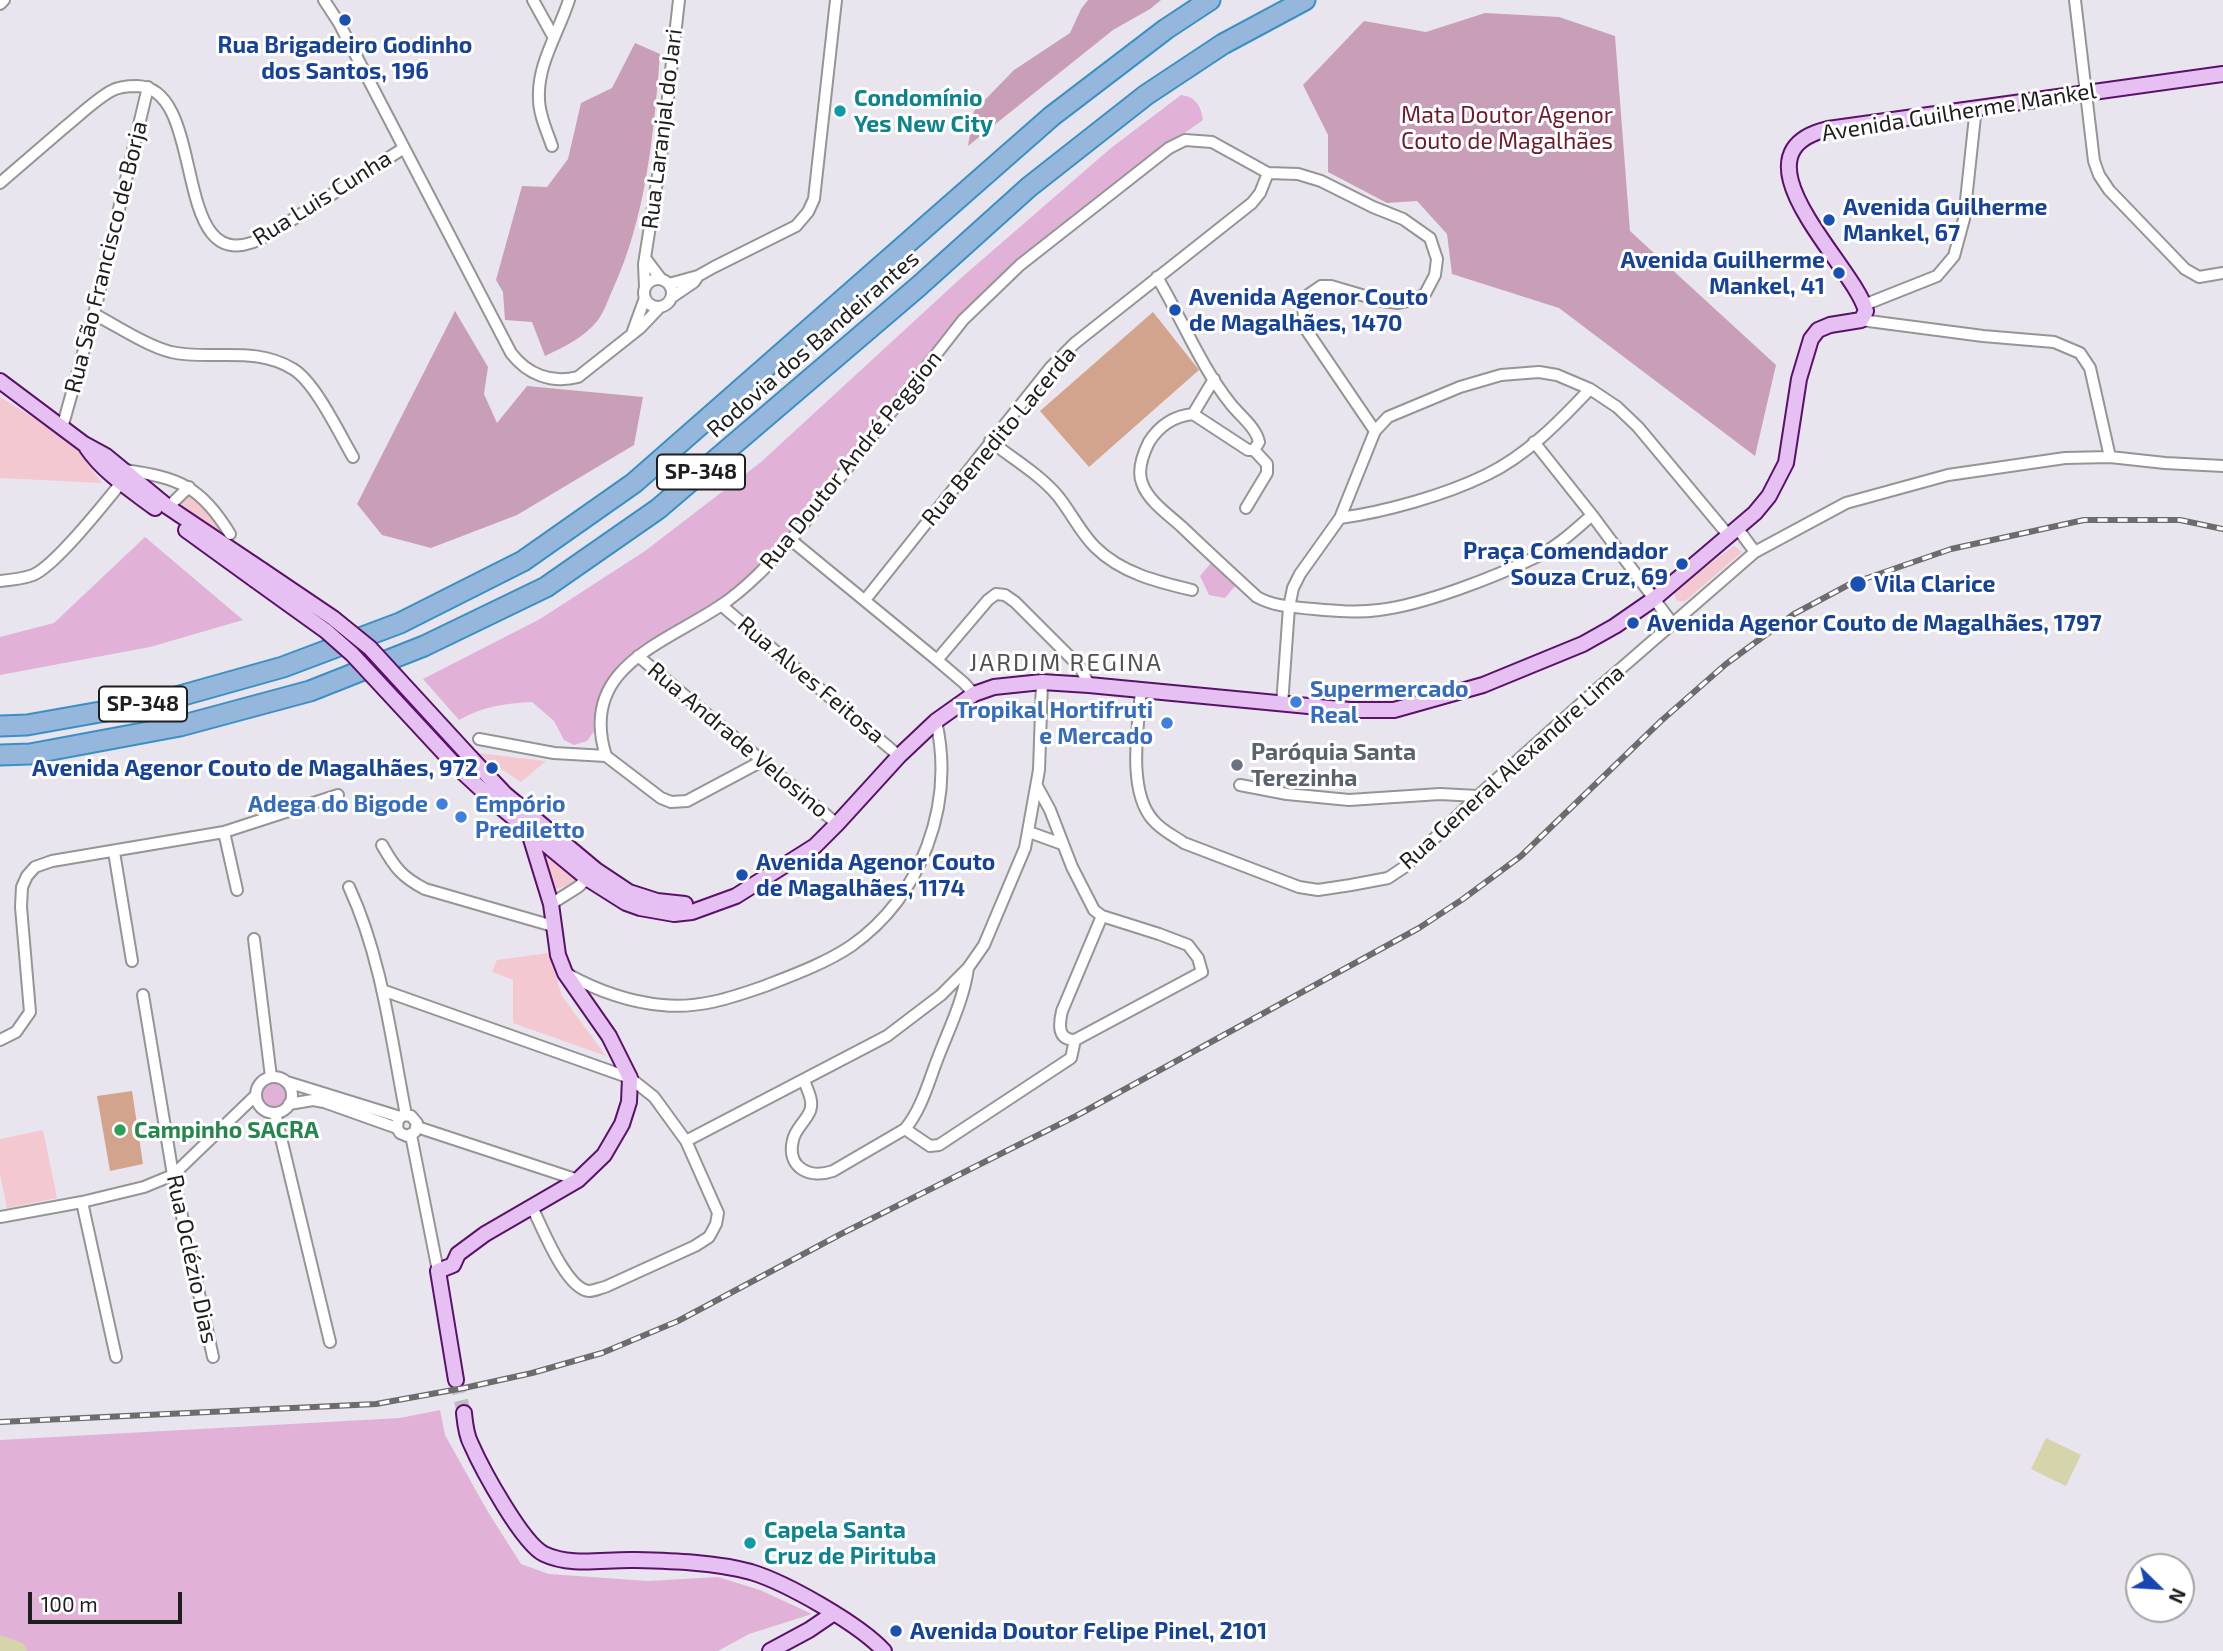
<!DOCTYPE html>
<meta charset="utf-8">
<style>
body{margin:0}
#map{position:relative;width:2223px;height:1651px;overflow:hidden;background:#e9e5ee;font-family:"Exo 2",sans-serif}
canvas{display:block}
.north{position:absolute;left:2125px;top:1553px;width:70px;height:70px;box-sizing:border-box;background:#fff;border:2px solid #a5a5a5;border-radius:50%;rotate:114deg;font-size:19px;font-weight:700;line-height:28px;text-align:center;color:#1e1e1e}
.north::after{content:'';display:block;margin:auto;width:24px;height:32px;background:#1844b4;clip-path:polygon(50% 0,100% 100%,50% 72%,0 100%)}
.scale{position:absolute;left:28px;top:1592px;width:154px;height:32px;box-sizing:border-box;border:4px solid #1e1e1e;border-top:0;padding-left:9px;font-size:21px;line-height:24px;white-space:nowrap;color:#1e1e1e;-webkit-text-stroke:5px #fff;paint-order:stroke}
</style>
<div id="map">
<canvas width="2223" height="1651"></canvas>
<div class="north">N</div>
<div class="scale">100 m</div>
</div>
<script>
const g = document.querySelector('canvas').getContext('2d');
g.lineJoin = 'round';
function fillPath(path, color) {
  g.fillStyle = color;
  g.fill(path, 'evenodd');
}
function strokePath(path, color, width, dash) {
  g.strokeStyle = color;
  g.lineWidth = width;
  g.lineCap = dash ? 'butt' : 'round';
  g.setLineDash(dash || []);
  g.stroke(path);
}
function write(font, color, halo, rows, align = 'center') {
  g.font = font + ' "Exo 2",sans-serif';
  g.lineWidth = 6;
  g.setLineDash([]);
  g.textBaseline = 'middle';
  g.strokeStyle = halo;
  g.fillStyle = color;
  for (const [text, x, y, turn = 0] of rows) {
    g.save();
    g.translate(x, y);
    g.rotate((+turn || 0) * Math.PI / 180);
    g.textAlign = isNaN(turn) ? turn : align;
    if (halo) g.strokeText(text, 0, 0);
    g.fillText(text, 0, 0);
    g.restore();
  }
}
fillPath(new Path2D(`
 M 1181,95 C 1196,97 1201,106 1203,120 L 1162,149 L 1017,261 L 990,287 L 959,319 L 914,379 L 760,567 L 719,602 L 635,652 L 620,665 L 608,679 L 602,692 L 598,707 L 596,729 L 587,741 L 574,745 L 564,740 L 554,721 L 532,702 C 505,703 482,707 459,720 L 423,679 L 540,619 L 645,551 L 761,462 L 961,278 L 1111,148 Z
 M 145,537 L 243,620 L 150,647 L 0,675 L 0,637 L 54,623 Z
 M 1211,563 L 1236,585 L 1225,598 L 1209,595 L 1200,576 Z
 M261 1095a14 14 0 1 1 28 0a14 14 0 1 1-28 0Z
 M 440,1410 L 445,1435 L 488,1512 L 521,1564 L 549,1574 L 648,1581 L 718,1577 L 760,1590 L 812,1614 L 749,1634 L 718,1651 L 0,1651 L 0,1440 L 400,1418 Z`), '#e2b1d7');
fillPath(new Path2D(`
 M 1088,0 L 1161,0 L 1150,9 L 1113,30 L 968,146 L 974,111 L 1014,70 L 1070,33 L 1081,9 Z
 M 1485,13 L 1559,17 L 1615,36 L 1630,231 L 1776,365 L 1755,456 L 1559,308 L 1452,274 L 1447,234 L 1417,201 L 1387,203 L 1328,172 L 1328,135 L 1303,85 L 1364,21 L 1426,32 Z
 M 635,43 L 660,54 C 654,132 646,219 612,291 C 608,300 604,312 598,320 C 585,337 564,347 545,356 L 532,322 L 505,320 L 503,292 L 496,280 L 522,186 L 547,187 L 568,159 L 581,103 L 612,88 Z
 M 455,311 L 488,367 L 484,394 L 497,423 L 527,386 L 643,397 L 634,445 L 517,515 L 431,548 L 382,535 L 357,504 Z`), '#c89fb7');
fillPath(new Path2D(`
 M 0,397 L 70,440 L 102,483 L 0,478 Z
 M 187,492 L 203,502 L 226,537 L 225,542 L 179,506 L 176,502 Z
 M 1734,546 L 1742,552 L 1684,602 L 1676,600 L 1674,591 Z
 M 477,753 L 546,761 L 521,782 Z
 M 544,850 L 575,876 L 574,882 L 558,889 L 552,887 Z
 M 549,953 L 562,996 L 606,1056 L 513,1023 L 513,980 L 492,972 L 497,960 Z
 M 43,1130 L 57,1198 L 7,1208 L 0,1174 L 0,1139 Z`), '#f3c8d0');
fillPath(new Path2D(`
 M 1153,312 L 1199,370 L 1089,467 L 1040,411 Z
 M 132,1091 L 143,1164 L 110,1171 L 97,1096 Z`), '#d3a48d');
fillPath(new Path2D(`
 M 2046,1438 L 2081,1455 L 2066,1486 L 2031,1469 Z`), '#d6d4ab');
strokePath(new Path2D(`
 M 0,1645 L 17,1651`), '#d6d4ab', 19);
strokePath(new Path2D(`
 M 456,1380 L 464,1413`), '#c0bdc4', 14, [14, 7]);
const street = new Path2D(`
 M 324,0 L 339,23 L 511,353 C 527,374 551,384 578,377 L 640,328 L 660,307
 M 533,0 L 554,38
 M 2075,0 L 2094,161 L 2099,175 L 2109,190 L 2185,269 L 2199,277 L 2223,273
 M 0,4 L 4,0
 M 552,146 C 547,131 539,115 539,99 C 537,64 559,32 569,0
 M 0,183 C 22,164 43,146 65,127 C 80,115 95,100 111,91 C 118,87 130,86 137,86 C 212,88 165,296 270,234 L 404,148
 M 645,258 L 661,279
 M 1157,277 C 1182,319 1200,365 1230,403 C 1239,415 1256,427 1259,442 L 1254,450 L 1248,450 L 1193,414 C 1174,416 1159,426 1149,442 C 1143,454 1137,470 1142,483 C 1148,501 1169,515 1182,527 C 1207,551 1232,574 1257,597 C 1275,607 1294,607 1314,609 C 1335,611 1357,613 1379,610 C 1423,605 1495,577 1536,557 C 1557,547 1575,530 1592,515
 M644 293a14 14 0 1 1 28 0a14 14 0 1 1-28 0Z
 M 669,284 L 698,276
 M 645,288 L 644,264 L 662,150 L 679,0
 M 672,297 L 694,282 L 698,276 L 714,267 L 796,226 L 808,212 L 814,199 L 836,0
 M 1864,305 L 1937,276 L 1954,256 L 1964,219 L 1976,107
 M 94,314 C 117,326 147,346 171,352 C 211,361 254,345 293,369 C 315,382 339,433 353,457
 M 1861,320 L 1983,336 L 2054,342 L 2080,353 L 2090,368 L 2110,457
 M 633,331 L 645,298
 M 1193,414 L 1214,379
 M 62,428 L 94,314 L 148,87
 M 990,441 C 1012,458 1039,474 1057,495 C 1071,512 1080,532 1095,547 C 1121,573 1158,582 1192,590
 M 1534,442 L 1592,515 L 1672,623
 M 125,470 C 179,478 201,486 230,534
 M 168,507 L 189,487
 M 1246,508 L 1267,473 L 1267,464 L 1254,450
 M 1340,518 C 1385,512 1445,495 1486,475 C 1526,456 1560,421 1590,389
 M 1738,529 L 1755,552
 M 791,540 L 937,660 L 964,683 L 974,694
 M 0,581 C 11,580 22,579 33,575 C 55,566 104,504 121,483
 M 865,600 L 1050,368 L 1075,343 L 1252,203 L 1260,193 L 1268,173
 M 721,605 L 899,756
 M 638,656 L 837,824
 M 937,660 L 988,600 L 996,594 L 1005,595 L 1015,602 L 1080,667 L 1089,685
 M 1141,691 C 1138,727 1127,791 1153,820 C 1161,830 1174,836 1184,843 L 1299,887 L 1318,890 L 1351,885 L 1388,878 L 1406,866 L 1478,796 L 1595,691 L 1755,552 L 1846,503 L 1948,475 L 2065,458 L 2110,457 L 2165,463 L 2223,466
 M 1282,705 L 1289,607 L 1293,588 L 1300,574 L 1340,518 L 1375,431 L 1388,417 L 1460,387 L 1501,375 L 1539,372 L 1557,375 L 1590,389 L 1617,407 L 1638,427 L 1729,536
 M 479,739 L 554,753 L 606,756
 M 606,756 C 578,668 663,644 720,606 C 747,588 769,564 791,540 L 963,320 L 1020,265 L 1169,148 L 1185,140 L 1212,142 L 1268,173 L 1298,174 L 1321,181 L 1373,207 L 1403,219 L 1430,238 L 1437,259 L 1435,275 L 1425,294 L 1413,300 L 1398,303 L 1382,301 L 1331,286 L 1321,286 L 1308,295 L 1303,307 L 1305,328 L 1375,431
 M 606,756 L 661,798 L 671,802 L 687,801 L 762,761
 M 1240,785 L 1287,794 L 1349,800 L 1440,794 L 1478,796
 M 1037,786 L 1050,810 L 1072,867 L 1094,910 L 1102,916 L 1159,934 L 1188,945 L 1198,958 L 1202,972 L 1075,1040 C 1057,1040 1059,1024 1062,1011 L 1102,916
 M 224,832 L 237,890
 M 1029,832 L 1062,844
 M 382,845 C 395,868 402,877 425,889 L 553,926
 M 114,852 L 132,961
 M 349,887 C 382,958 391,1039 406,1115
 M 551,904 L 578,887 L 591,875
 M 254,939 L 271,1077
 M 567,974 C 596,990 629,1002 662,1005 C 698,1009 731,998 765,986 C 793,975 826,963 851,946 C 922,896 955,804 936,721
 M 382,990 L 630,1078 L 654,1097 L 686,1141 L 718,1213 L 716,1224 L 709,1237 L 695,1246 L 605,1287 C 600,1288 594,1291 589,1291 C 566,1289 542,1227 532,1207
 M 143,995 L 173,1175 L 213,1357
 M 0,1040 L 16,1032 L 30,1012 L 21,907 L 22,887 L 27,876 L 35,867 L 52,861 L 224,832 L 338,795
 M256 1095a18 18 0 1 1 36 0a18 18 0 1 1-36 0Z
 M 804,1080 C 807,1090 814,1100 810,1111 C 806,1121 795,1129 793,1140 C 786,1168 810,1179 833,1171 L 905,1129 C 922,1109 929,1080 939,1055 C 950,1027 964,998 968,968
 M 287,1082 L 400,1117
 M 289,1104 L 313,1100 L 324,1102 L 397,1128 L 400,1133 L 407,1136 L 415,1132 L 417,1123 L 411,1116 L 403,1115 L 398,1120 L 397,1128
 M 275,1113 L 330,1342
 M 417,1127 L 578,1180
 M 905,1129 L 930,1146 L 939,1145 L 1071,1058 L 1075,1040
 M 411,1135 L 438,1271
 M 686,1141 L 887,1036 L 941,995 L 968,968 L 984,945 L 1025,848 L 1039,770 L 1042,682
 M 82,1202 L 116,1357
 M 0,1217 L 82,1202 L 144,1187 L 173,1175 L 256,1095`);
const secondary = new Path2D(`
 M 0,381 L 84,444 L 106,456 L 168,507 L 262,570
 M 87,448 C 104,473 131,490 155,508
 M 186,530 L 255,580
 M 471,758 L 505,794 L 596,870 L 629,892 L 657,901 L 685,904
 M 455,765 L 497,804 L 588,879 L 626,903 L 640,908 L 674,914 L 692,912 L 736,896 L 815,846 L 837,824 L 899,756 L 936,721 L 974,694 L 994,687 L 1042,682 L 1089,685 L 1350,710 L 1394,710 L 1483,685 L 1583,644 L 1615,626 L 1654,599 L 1755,513 L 1769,496 L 1786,463 L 1799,379 L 1811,339 L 1818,330 L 1830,325 L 1861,320 L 1866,311 C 1854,265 1726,153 1828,129 L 2223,74
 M 456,1380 L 438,1271 L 453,1265 L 458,1254 L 485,1234 L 578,1180 L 604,1155 L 622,1124 L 629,1102 L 630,1078 L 609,1036 L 565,973 L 558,955 L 551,904 L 531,839 L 538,823
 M 464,1413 C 465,1423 466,1435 471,1444 C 482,1469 522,1543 544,1554 C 571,1567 605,1559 634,1560 C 672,1561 715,1562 751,1572 C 787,1583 859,1624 884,1651
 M 770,1651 L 809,1630 L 834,1613`);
const highway = new Path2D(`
 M 0,726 L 27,725 L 162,701 L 283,667 L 400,623 L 523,561 L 634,483 L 1052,116 L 1166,29 L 1210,0
 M 0,755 L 30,754 L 180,726 L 310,691 L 424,646 L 546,587 L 658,509 L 919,286 L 1029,187 L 1146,95 L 1223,44 L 1305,0`);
strokePath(street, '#959595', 14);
strokePath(secondary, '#591268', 18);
strokePath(highway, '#3a90c5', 23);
strokePath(street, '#fff', 10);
strokePath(secondary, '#e6c0f2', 14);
strokePath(highway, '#96b7dc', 19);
const rail = new Path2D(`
 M 0,1422 L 376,1404 L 464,1388 L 532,1373 L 602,1353 L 678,1321 L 841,1234 L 1076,1116 L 1419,928 L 1463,899 L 1521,856 L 1661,721 L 1726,664 L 1794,614 L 1850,584 L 1951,549 L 2084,520 L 2180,520 L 2223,529`);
strokePath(rail, '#6c6c6c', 6);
strokePath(rail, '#fff', 3.5, [10]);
const secondaryBridge = new Path2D(`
 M 262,570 L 333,618 L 370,648 L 471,758
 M 255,580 L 326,631 L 352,654 L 455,765`);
strokePath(secondaryBridge, '#591268', 18, []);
strokePath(secondaryBridge, '#e6c0f2', 14);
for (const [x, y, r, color] of [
 [345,20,7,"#1a4fb4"],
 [840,111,7,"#0f9aa8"],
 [1829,220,7,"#1a4fb4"],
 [1839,273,7,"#1a4fb4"],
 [1175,310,7,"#1a4fb4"],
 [1682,564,7,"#1a4fb4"],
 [1858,584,9,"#1a4fb4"],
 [1633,623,7,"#1a4fb4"],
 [1296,702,7,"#3f7fe0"],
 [1167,723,7,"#3f7fe0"],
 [1237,765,7,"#6b7280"],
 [492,768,7,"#1a4fb4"],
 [442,804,7,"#3f7fe0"],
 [461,817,7,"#3f7fe0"],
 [742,875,7,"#1a4fb4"],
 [120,1130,7,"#2e9e5b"],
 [750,1543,7,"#0f9aa8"],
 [896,1631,7,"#1a4fb4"]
]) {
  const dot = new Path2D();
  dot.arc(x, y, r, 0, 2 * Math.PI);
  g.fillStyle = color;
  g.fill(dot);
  strokePath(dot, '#fff', 2.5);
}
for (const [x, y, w] of [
 [701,472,88],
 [143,704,88]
]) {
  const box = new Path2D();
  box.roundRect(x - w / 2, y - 17.5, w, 35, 5);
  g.fillStyle = '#fff';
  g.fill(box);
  strokePath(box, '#1e1e1e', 2);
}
write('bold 21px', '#1e1e1e', null, [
 ["SP-348",701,472],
 ["SP-348",143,704]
]);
write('bold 23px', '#164399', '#fff', [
 ["Rua Brigadeiro Godinho",345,45,"center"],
 ["dos Santos, 196",345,71,"center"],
 ["Avenida Guilherme",1843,207],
 ["Mankel, 67",1843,233],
 ["Avenida Guilherme",1825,260,"right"],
 ["Mankel, 41",1825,286,"right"],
 ["Avenida Agenor Couto",1189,297],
 ["de Magalhães, 1470",1189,323],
 ["Praça Comendador",1668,551,"right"],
 ["Souza Cruz, 69",1668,577,"right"],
 ["Vila Clarice",1874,584],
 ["Avenida Agenor Couto de Magalhães, 1797",1647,623],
 ["Avenida Agenor Couto de Magalhães, 972",478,768,"right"],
 ["Avenida Agenor Couto",756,862],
 ["de Magalhães, 1174",756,888],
 ["Avenida Doutor Felipe Pinel, 2101",910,1631]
], 'left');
write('bold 23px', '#0d838f', '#fff', [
 ["Condomínio",854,98],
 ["Yes New City",854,124],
 ["Capela Santa",764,1530],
 ["Cruz de Pirituba",764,1556]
], 'left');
write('23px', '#1e1e1e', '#fff', [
 ["Avenida Guilherme Mankel",1959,112,-9],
 ["Rua Laranjal do Jari",662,129,-83],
 ["Rua Luis Cunha",322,198,-32],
 ["Rua São Francisco de Borja",106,257,-76],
 ["Rodovia dos Bandeirantes",813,344,-41],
 ["Rua Benedito Lacerda",999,436,-50],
 ["Rua Doutor André Peggion",851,460,-51],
 ["Rua Alves Feitosa",811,680,40],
 ["Rua Andrade Velosino",738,740,40],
 ["Rua General Alexandre Lima",1512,767,-42],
 ["Rua Oclézio Dias",192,1259,78]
]);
write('23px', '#6f192a', '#fff', [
 ["Mata Doutor Agenor",1507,115],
 ["Couto de Magalhães",1507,141]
]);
write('bold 23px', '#366cbe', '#fff', [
 ["Supermercado",1310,689],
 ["Real",1310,715],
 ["Tropikal Hortifruti",1153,710,"right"],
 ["e Mercado",1153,736,"right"],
 ["Adega do Bigode",428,804,"right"],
 ["Empório",475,804],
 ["Prediletto",475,830]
], 'left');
write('bold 23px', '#5b616d', '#fff', [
 ["Paróquia Santa",1251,752],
 ["Terezinha",1251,778]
], 'left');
write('bold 23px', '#27864d', '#fff', [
 ["Campinho SACRA",134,1130]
], 'left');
g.letterSpacing = '2px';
write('24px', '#515151', '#fff', [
 ["JARDIM REGINA",1066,663]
]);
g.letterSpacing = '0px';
</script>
